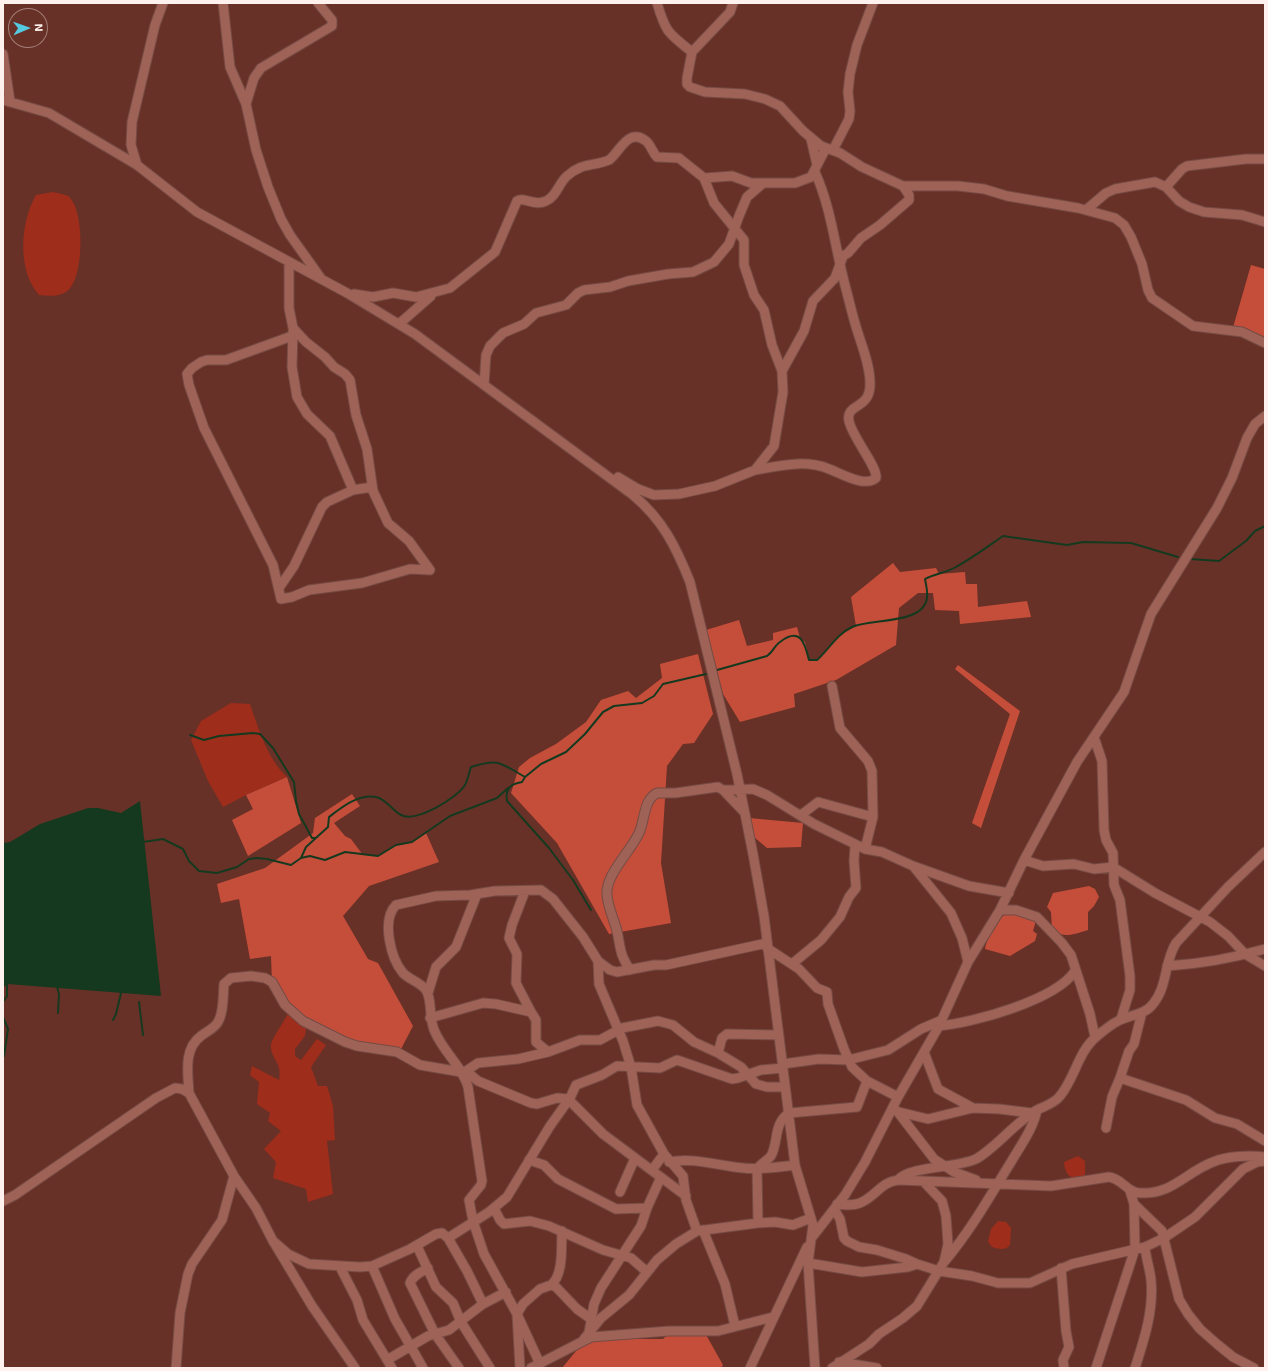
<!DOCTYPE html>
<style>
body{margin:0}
#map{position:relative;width:1268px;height:1371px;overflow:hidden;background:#683127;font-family:"Exo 2",sans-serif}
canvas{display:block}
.frame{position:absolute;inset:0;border:4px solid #fff1ee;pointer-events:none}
.north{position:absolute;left:8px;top:8px;width:40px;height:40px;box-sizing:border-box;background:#683127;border:1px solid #a47e77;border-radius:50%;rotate:88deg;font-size:11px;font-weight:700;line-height:16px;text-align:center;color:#fff1ee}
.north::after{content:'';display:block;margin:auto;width:14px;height:18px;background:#55cadf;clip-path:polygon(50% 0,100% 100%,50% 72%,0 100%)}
</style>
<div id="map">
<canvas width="1268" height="1371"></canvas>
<div class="frame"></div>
<div class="north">N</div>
</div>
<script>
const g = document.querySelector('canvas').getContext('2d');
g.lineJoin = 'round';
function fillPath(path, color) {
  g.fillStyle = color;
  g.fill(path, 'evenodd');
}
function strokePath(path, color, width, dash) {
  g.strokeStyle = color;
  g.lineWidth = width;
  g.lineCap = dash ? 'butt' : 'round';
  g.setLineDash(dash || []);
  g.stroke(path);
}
fillPath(new Path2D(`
 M 53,192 C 57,193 64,194 68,196 C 85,208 85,281 66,292 C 58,297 48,296 39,295 C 17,270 20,223 36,195 Z
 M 231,703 L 250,704 C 259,730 267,758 287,777 L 246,795 L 223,807 L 208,781 L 191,740 L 201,721 Z
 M 287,1015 L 299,1015 L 307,1021 L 305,1036 L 295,1049 L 295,1056 L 301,1060 L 317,1039 L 326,1045 L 311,1067 L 318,1086 L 327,1086 L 333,1106 L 335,1140 L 327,1141 L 333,1194 L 308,1202 L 306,1189 L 273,1178 L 276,1162 L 264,1149 L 281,1131 L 268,1121 L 270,1113 L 257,1104 L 259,1082 L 250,1075 L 252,1066 L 279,1080 C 283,1062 270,1059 271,1045 C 272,1038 284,1022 287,1015 Z
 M 1078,1156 L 1085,1161 L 1085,1175 L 1083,1181 C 1070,1178 1065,1175 1064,1162 Z
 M 998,1221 L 1006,1222 L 1011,1228 L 1010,1245 C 1005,1251 999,1249 992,1247 L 988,1242 L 991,1229 Z`), '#9e2d1c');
fillPath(new Path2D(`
 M 1251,265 L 1265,269 L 1265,334 L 1262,342 L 1232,331 Z
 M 893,563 L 900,572 L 936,568 L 939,574 L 965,572 L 966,584 L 977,584 L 978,607 L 1027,601 L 1031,617 L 960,624 L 959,611 L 935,610 L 933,593 L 918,593 L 899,608 L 896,645 L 836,680 L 794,694 L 795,707 L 740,722 L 723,694 L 706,630 L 739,620 L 747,646 L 773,640 L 773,633 L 797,627 L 800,638 L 805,642 L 809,660 L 817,660 L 837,637 L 856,626 L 851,597 Z
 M 698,654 L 713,714 L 694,743 L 683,744 L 667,766 L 661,863 L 671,923 L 609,934 L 557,843 L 511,793 L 519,767 L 530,758 L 556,744 L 586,722 L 601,700 L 628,691 L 636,698 L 662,678 L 660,664 Z
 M 958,665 L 1020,711 L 981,828 L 972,823 L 1010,714 L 955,669 Z
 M 287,777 L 301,823 L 248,856 L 232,820 L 253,809 L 246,795 Z
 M 352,794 L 360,806 L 334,823 L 345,836 L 351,839 L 363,855 L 378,856 L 396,845 L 412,842 L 426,833 L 439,862 L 369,886 L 343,916 L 368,959 L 378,963 L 413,1026 L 400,1051 L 364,1045 L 316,1025 L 290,1009 L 272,982 L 271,956 L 250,959 L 239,899 L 221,903 L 217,884 L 265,868 L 313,833 L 315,818 Z
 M 749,818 L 803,823 L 801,847 L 767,848 L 754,837 Z
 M 1089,886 L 1095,889 L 1099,897 L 1094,906 L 1088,912 L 1088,930 C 1074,934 1065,939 1052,930 L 1051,912 L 1047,907 L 1053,893 Z
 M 1007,913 L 1037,917 L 1033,931 L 1037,934 L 1035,941 L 1010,956 L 985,949 C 987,938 997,919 1007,913 Z
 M 670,1332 L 705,1333 L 723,1365 L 721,1368 L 562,1368 L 586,1339 L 663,1339 Z`), '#c54e3b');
fillPath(new Path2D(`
 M 140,801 L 161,996 L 7,984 L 3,988 L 3,843 L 10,842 L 40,824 L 88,808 L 98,808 L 121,813 Z`), '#14391f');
strokePath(new Path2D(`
 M 1190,559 L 1219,561 L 1246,541 L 1255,531 L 1265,526
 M 717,670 L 767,656 C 773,652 775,645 780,642 C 801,626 805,644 809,660 L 817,660 C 829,649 837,634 852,627 C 872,618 923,625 927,598 C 928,592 926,585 925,579 C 934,574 945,573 954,568 C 971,559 987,547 1003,536 L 1067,545 L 1083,542 L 1131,543 L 1178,557
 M 190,735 L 204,740 L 219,736 L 253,733 L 260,734 L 273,748 L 294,782 L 296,801 L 299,814 L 312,838 L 316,838
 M 525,777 L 522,782 C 510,784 505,789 507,801 L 549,848 L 573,880 L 591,910
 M 143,842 L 163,839 L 183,849 L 189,861 L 199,871 L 217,873 L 237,867 L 249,859 L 257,858 L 267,859 L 291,865 L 301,858 L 306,847 L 328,827 L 329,817 C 342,807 358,794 376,797 C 386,799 393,811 401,815 C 416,823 457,798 465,785 C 468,780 469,772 471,767 C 500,758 500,763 525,777 L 541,764 L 566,752 L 585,734 L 603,712 L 614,706 L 642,703 L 654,696 L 663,684 L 706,674
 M 301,858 L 310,856 L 325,860 L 345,852 L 378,856 L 396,845 L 412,842 L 450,816 L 497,798 L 508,788
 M 57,987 L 59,994 L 58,1013
 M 3,1002 L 7,996 L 7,983
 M 139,1002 L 143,1035
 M 3,1017 L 8,1029 L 4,1056
 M 113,1020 L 116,1014 L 121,993`), '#14391f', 2);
const minor = new Path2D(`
 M 223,3 L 230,67 L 246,104 L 256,150 L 268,187 L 281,219 L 290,235 L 320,277
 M 657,3 C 666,33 668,33 692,52
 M 733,3 L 730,12 L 692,52 L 687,78 L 687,84 L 690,87 L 705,92 L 745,94 L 765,99 L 780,106 L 803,131 L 821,146 L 840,153 L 862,167 L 903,186 L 958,186 L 984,189 L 1007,196 L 1078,208 L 1115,218 L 1124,225 L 1131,237 L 1142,264 L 1148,290 L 1152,298 L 1193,326 L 1242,332 L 1265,343
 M 3,54 L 10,101
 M 3,100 L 49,113 L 137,165 L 197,212 L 347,293 L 415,334 L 633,495 C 663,520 676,547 690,582 L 737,774 L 753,854 L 764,916 L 795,1165 L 813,1225 L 808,1263 L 815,1368
 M 246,104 L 254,78 L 261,68 L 332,26 L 332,20 L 318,3
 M 811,139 L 817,165
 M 833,150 L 849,119 L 850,111 L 848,92 L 850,74 L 857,45 L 873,3
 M 137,165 L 131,145 L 132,122 L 155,25 L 163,3
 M 1166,187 L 1182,169 L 1187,166 L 1246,159 L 1265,159
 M 1086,210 L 1106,193 L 1115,189 L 1155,182 L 1166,187 L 1179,201 L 1189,207 L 1204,212 L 1242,215 L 1265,222
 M 289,262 L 289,308 L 293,328 L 306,342 L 325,357 L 334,367 L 345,374 L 350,380 L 356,415 L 367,449 L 373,491 L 388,523 L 409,541 L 430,570
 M 354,294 L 373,297 L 393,293 L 416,297 L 450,288 L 495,252 L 517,201 C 524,196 534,207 546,201 C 557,196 558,184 567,176 C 583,162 592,167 609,160 C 620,152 628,127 646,141 C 651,145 652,152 657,157 L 679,158 L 704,178 L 732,176 L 751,183 L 795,183 L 811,177 L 826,148
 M 399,324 L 431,296
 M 292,336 L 226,360 L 207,360 L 201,362 L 192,368 L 187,374 L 189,385 L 204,428 L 273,565 L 281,599 L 292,597 L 309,590 L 362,583 L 410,569 L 430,570
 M 782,371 L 804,331 L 813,301 L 835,278 L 843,256 L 848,253 L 861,238 L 880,225 L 909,200 L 909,195 L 903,186
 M 484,385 L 486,355 L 490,346 L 503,333 L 524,324 L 536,313 L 566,305 L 578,293 L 584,290 L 610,287 L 628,281 L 668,274 L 693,272 L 714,262 L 729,244 L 739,216 L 747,197 L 762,184
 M 755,470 C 779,466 805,459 829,469 C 840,473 865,488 876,478 C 878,467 852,437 849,421 C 845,403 871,410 870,383 C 870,366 863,349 858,333 C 853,318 850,304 846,289 C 835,249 832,210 815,172
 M 618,477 L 638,489 L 654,495 L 679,494 L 715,486 L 755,470 L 774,446 L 783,392 L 782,371 L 772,345 L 764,310 L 754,295 L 744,265 L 744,240 L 714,203 L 704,178
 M 353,490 L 372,487
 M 279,588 L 294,566 L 322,507 L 327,502 L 353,490 L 330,436 L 307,414 L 297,397 L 292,367 L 293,331
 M 832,686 L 840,728 L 868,761 L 872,771 L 873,817 L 865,849
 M 1094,737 L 1102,761 L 1104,830 L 1106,840 L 1113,853 L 1114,885 L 1120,900 L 1130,976 L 1130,990 L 1121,1019
 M 723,790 L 744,812
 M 801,815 L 818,802 L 873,817
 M 1024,860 L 1043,866 L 1074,864 L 1094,869 L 1113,867 L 1155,893 L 1210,922 L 1228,936 L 1245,954 L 1265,966
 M 914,867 L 951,913 L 962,938 L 968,962
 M 525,891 L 512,925 L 509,938 L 517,954 L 516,983 L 531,1012
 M 1000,910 L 1016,910 L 1037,917 L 1062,943 L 1071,955 L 1090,1014 L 1095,1037
 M 767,948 L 799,969 L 817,988 L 827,992 L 828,1004 L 844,1049 L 852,1067 L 867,1081 L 898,1097
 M 598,961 L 610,970 L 617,972 L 654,965 L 666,965 L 767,943
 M 792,964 L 821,940 L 840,917 L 849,897 L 856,888 L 854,861 L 855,845
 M 1167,966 C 1200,964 1233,958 1265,949
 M 630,970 C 619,953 621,949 617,931 C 614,919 608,908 607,895 C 605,875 631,851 639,833 C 645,821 643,800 657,793 L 675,793 L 718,787 L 723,790 L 753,789 L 767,795 L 814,824 L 865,849 L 882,852 L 913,866 L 969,886 L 1009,893
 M 428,993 L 436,967 L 456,947 L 477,894
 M 430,1018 L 483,1003 L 496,1004 L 531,1012 L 536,1020 L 536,1042 L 548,1052
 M 939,1026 C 973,1023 1056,1000 1075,971
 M 924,1052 L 938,1089 L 973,1108
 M 718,1053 L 722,1038 L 727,1034 L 779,1035
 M 783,1064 L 819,1059 L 848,1060 L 888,1050 L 921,1029 L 942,1020
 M 466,1071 L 478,1063 L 518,1059 L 548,1052 L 580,1040 L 600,1040 L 622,1028 L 658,1021 L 673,1025 L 694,1042 L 718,1053 L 741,1067 L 756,1084 L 767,1087 L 785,1087
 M 1120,1078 L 1129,1051 L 1134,1044 L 1142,1012
 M 189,1093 C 188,1074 183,1049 201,1036 C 207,1031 216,1028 219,1020 C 224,1010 223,995 224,984 L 231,978 L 251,976 L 265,978 L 272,982 L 285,1005 L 303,1021 L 345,1042 L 357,1046 L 397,1052 L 420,1065 L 461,1072 L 466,1071 L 478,1081 L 531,1103 L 537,1104 L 557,1098 L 568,1099 L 603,1134 L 686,1196
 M 897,1111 L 934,1159 L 954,1172 L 976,1180
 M 899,1112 L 928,1119 L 973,1108 L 999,1109 L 1032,1113
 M 1106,1128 L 1112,1097 L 1120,1078 L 1186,1100 L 1215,1118 L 1237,1124 L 1265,1141
 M 529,1160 L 544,1165 L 558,1179 L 616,1209 L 647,1208
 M 669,1162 C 695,1157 718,1166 743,1168 C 760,1170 778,1167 795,1165
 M 652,1170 L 664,1154
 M 898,1180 C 909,1166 958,1168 976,1159 C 997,1147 1014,1123 1037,1110 C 1045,1106 1055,1103 1060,1096 C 1075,1078 1078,1052 1096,1037 C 1103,1031 1110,1025 1118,1021 C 1129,1015 1145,1015 1153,1004 C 1168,986 1164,962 1176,943 L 1228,887 L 1265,852
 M 1130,1191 L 1134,1204 L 1162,1231 L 1179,1299 L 1188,1314 L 1200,1329 L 1217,1344 L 1233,1357 L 1254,1368
 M 620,1192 L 635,1158
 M 3,1201 L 15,1195 L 156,1098 L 175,1088 L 182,1089 L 189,1093 L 234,1176 L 256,1208 L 273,1241 L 312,1306 L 355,1368
 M 837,1204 C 845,1205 853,1206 860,1203 C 875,1197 881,1182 898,1180 L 1051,1186 L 1109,1177 C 1123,1179 1126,1192 1140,1193 C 1172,1195 1186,1172 1213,1162 C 1227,1156 1250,1155 1265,1157
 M 494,1208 L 500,1220 L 504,1224 L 530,1221 L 549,1226 L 603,1250 L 631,1258 L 647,1272
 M 834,1209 L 840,1219 L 844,1238 L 847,1241 L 859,1247 L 877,1250 L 906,1259 L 917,1264
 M 758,1223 L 757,1169 C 761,1163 767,1161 771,1156 C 779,1141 773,1124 789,1113 L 857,1107 L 867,1081
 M 703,1230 L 725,1284 L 735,1326
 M 813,1236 L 845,1195 L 865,1162 L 898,1097 L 939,1026 L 968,962 L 1000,910 L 1024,860 L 1077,762 L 1124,692 L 1151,614 L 1217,508 L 1232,478 L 1247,438 L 1255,424 L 1265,416
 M 448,1238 L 467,1271 L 483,1304
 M 273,1241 L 288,1254 L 309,1264 L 360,1267 L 372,1266 L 410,1249 L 436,1234 L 442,1233 L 448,1238 L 489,1212 L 507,1197 L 550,1126 L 570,1098 L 576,1085 L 602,1075 L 617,1066 L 660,1068 L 677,1060 L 732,1079 L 738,1078 L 761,1070 L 783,1068
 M 417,1246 L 436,1287 L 453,1303 L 461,1322 L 490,1368
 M 945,1261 C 971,1230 990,1196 1011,1162 C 1021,1145 1033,1129 1037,1110
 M 808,1263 L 862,1272 L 908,1267 L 917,1264 L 939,1271 L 972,1276 L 998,1283 L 1030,1283 L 1072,1264 L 1145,1247 L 1164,1238 L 1195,1217 L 1243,1169 L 1257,1162 L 1265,1161
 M 372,1266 L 395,1319 L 423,1368
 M 340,1267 L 357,1300 L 363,1320 L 392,1368
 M 428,1268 C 421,1272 413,1275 410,1283 L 435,1334 L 459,1368
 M 1061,1268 L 1066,1331 L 1069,1347 L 1063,1360 L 1064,1368
 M 551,1285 C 564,1275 561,1246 562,1231
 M 589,1332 L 594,1304 L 601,1288 L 641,1226 L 647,1208 L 661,1177
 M 584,1339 L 601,1318 L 629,1295 L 657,1260 L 676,1244 L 697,1231 L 758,1223 L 775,1222 L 793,1225 L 811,1218
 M 387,1360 L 428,1336 L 449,1330 L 483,1304 L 506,1292
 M 839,1362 L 877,1368
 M 540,1364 L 517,1314 L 484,1254 L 473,1221 L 469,1200 L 481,1185 L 482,1181 L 468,1087 C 463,1068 443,1051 435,1032 C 428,1018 433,1001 426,990 C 420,982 410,980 403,973 C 391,959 381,920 396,905 L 436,896 L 470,895 L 495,891 L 541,890 L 553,899 L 583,937 L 598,961 L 599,984 L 623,1041 L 631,1067 L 637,1105 L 664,1154 L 683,1176 L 686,1200 L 697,1231
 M 176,1368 L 180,1313 L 188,1274 L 192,1264 L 222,1220 L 234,1176
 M 520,1368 L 517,1314 L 523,1304 L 540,1289 L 551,1285 L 556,1287 L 577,1309 L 591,1319
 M 531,1368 L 591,1337 L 669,1331 L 718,1331 L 773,1317
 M 750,1368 L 807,1247
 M 832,1368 L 869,1344 L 879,1334 L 903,1318 L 917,1306 L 944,1262 L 948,1244 L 946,1216 L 942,1201 L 923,1181
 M 1096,1368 L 1135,1249 L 1134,1204
 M 1135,1368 C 1144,1340 1154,1310 1151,1280 C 1150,1269 1146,1259 1145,1247`);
strokePath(minor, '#754b44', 11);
strokePath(minor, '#9e6257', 9);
</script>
